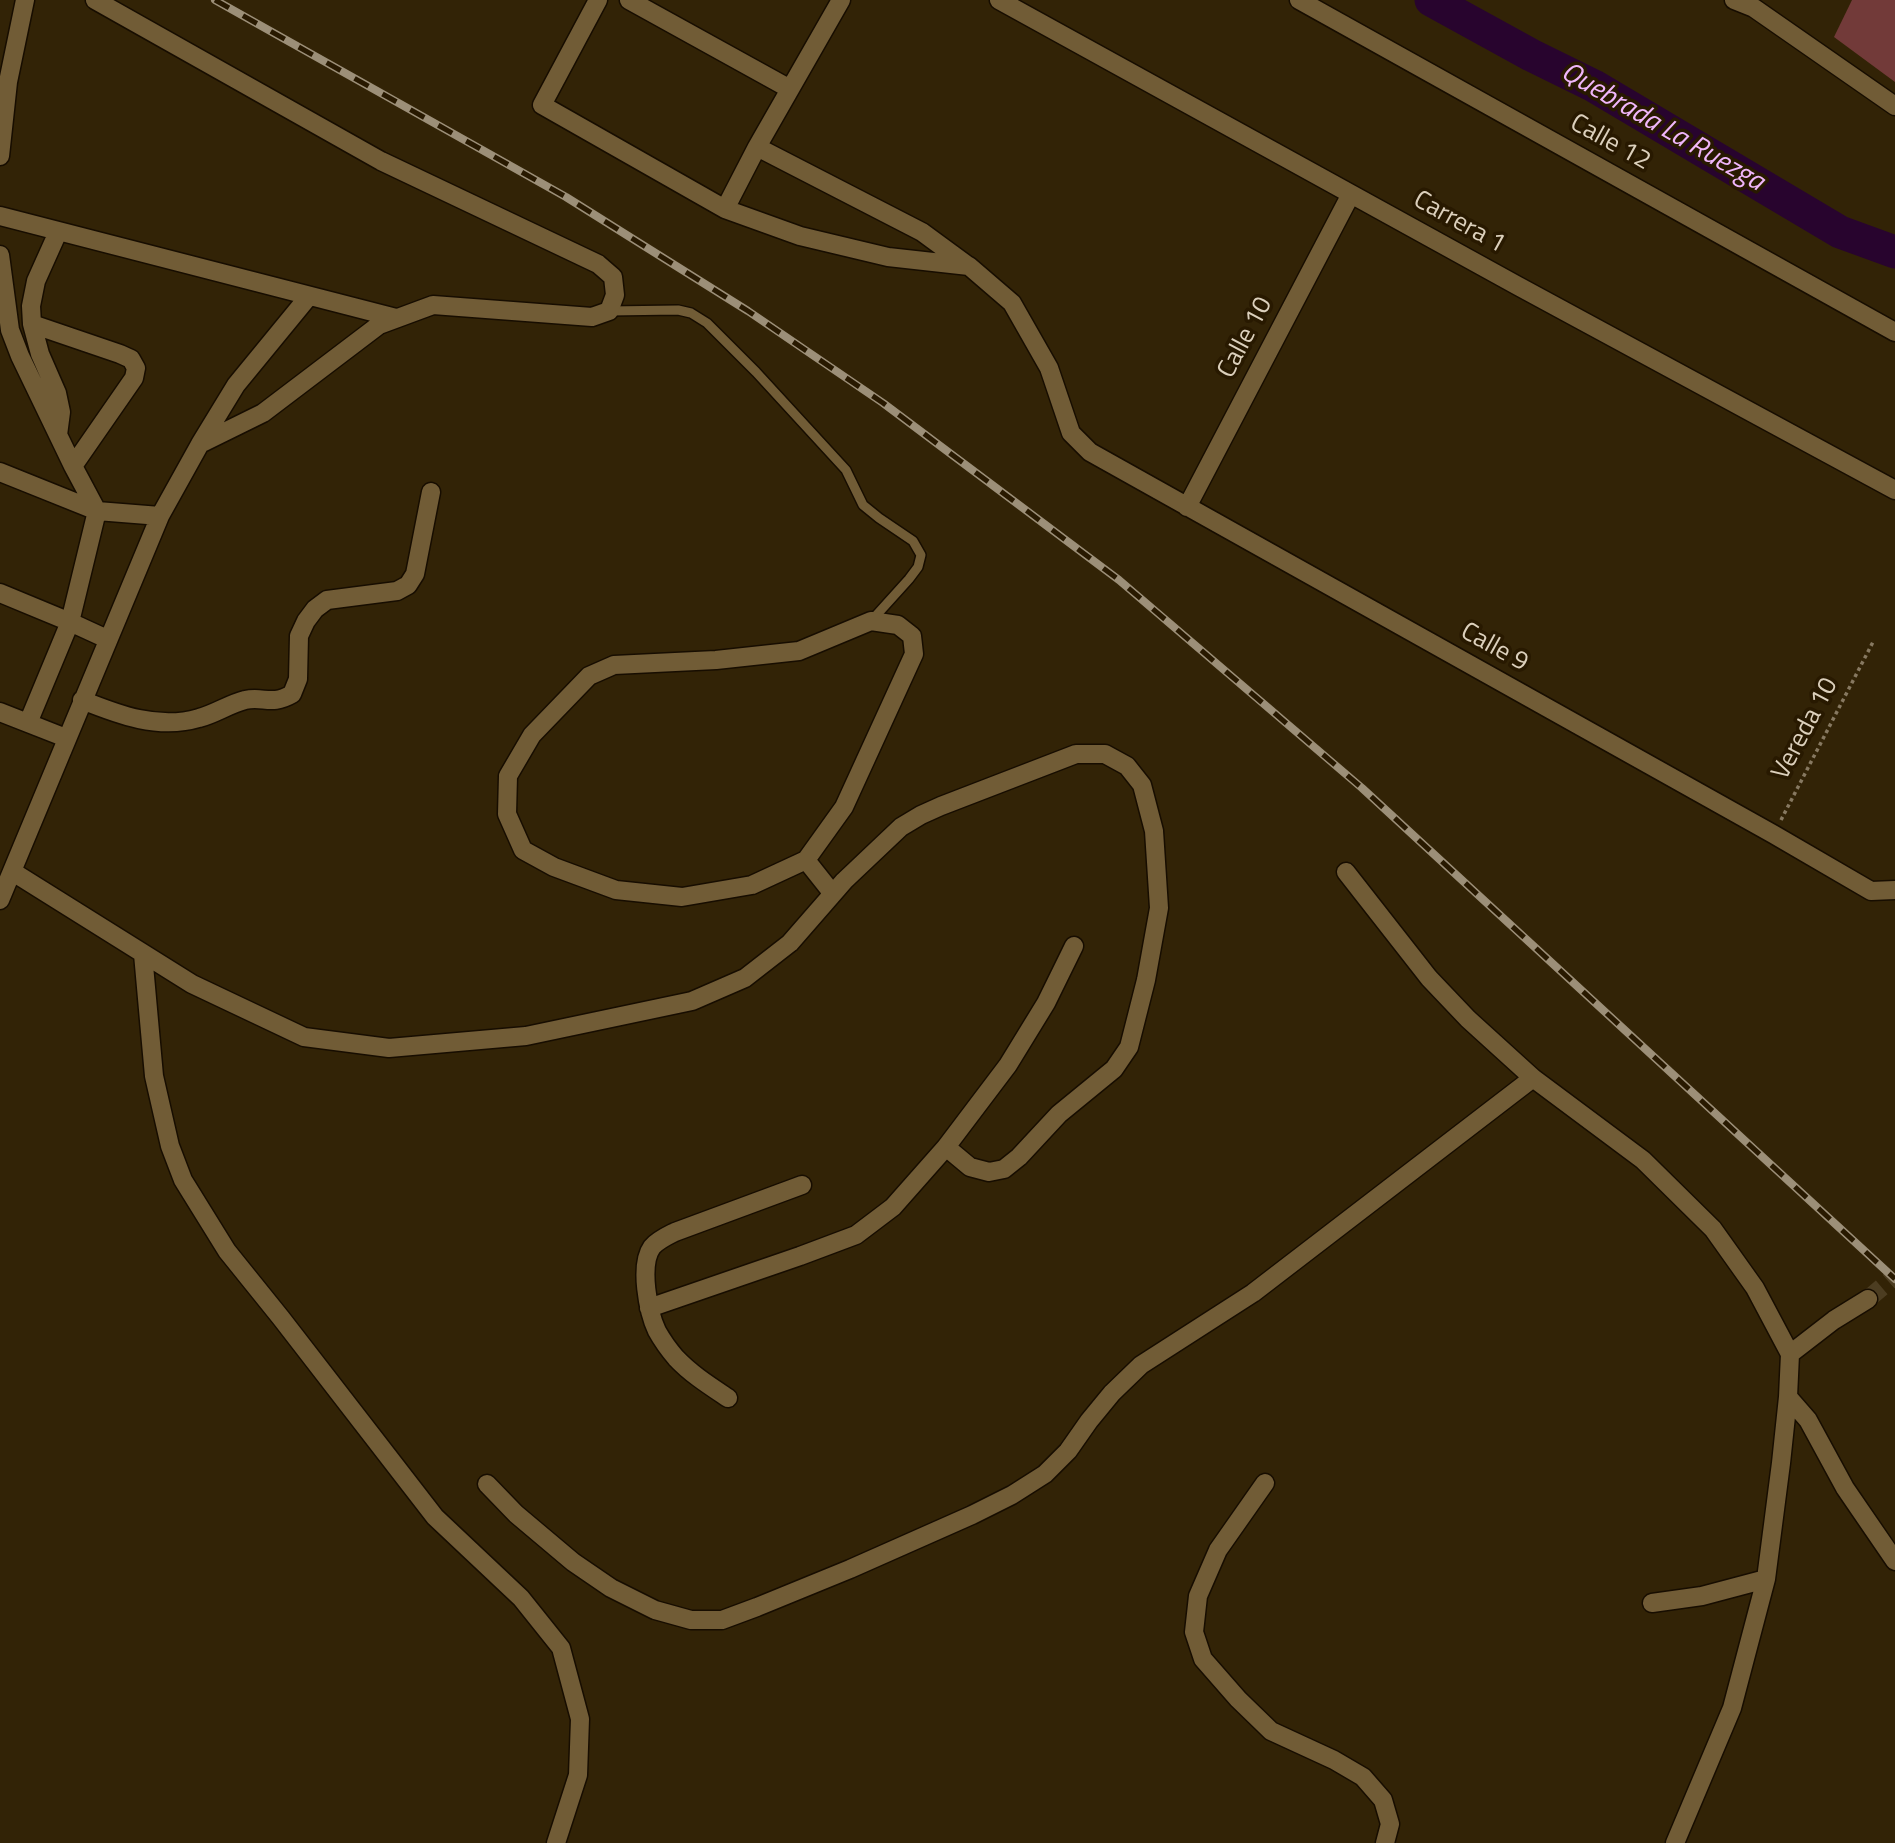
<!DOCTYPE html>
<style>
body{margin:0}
canvas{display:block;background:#322306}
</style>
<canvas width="1895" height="1843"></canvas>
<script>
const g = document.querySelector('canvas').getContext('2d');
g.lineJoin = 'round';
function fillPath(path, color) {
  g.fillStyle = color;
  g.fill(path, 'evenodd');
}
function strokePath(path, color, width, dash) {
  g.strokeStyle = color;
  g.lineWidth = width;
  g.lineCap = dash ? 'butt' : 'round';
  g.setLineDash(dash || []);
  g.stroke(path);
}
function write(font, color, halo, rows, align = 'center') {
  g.font = font + ' "Titillium Web",sans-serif';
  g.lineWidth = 7;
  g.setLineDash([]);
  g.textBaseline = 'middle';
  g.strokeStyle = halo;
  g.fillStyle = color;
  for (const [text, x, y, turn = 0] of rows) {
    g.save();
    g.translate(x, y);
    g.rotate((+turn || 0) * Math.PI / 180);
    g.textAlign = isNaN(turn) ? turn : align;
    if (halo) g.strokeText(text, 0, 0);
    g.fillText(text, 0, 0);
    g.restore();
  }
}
fillPath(new Path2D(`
 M 1852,0 L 1895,0 L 1895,82 L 1834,37 Z`), '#723a39');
strokePath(new Path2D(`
 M 1431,0 L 1531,55 L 1594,86 L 1840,232 L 1895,252`), '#28042e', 33);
strokePath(new Path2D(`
 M 1868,1299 L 1895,1276`), '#4c3d21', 18, [18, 9]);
const service = new Path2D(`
 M 609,311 L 678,310 L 691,313 L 707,323 L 756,372 L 846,470 L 863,505 L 879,518 L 913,541 L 921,555 L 918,567 L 909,579 L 872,620`);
const minor = new Path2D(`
 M 598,0 L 542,105 L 725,209 L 800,236 L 888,257 L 969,266 L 1012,303 L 1049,368 L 1071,433 L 1090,452 L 1773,834 L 1871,891 L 1895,890
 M 629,0 L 790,89
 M 999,0 L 1518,286 L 1895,490
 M 1299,0 L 1895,332
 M 1734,0 L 1754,8 L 1895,106
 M 757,147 L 922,232 L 967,265
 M 0,156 L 8,82 L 25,0
 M 725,209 L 757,147 L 841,0
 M 0,216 L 396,318
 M 58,232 L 36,281 L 31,306 L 32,324 L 40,354 L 57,393 L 61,412 L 58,435
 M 0,255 L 10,330 L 20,356 L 73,466 L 97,511 L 160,516
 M 32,324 L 120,354 L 131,359 L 136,368 L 134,378 L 73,466
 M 200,444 L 236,385 L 309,296
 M 0,472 L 97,511 L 70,622 L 28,723
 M 1187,507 L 1351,194
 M 0,593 L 70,622 L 107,639
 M 871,621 L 898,625 L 912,636 L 914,654 L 844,807 L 806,860 L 752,885 L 682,897 L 616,890 L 554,867 L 523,850 L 507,814 L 508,776 L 532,735 L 589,676 L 614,665 L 716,660 L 799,651 Z
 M 82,700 C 119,715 159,730 199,718 C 215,714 229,704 245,700 C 264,696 271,706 292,694 L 298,679 L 299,636 L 306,621 L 315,609 L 327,600 L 397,591 L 408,585 L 415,574 L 431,492
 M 0,712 L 66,738
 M 806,860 L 833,894
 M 13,872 L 192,984 L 304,1037 L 389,1048 L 526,1036 L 692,1001 L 745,978 L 790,943 L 844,881 L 901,827 L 921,815 L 941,806 L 1076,754 L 1105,754 L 1127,766 L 1142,785 L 1154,831 L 1159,908 L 1146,980 L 1129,1047 L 1114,1069 L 1059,1114 L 1019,1157 L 1004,1169 L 989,1172 L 970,1167 L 946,1147
 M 1346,872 L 1429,978 L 1468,1019 L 1533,1078 L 1643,1160 L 1713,1229 L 1755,1288 L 1790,1354
 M 0,900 L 160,516 L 200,444 L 263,413 L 379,325 L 433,305 L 592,317 L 609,311 L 615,295 L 613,277 L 598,264 L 381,161 L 95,0
 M 143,954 L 154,1076 L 170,1146 L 183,1180 L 227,1251 L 281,1318 L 435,1517 L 521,1598 L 561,1648 L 580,1719 L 578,1775 L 556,1843
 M 649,1308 L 800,1256 L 856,1235 L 893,1207 L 946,1147 L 1008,1065 L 1046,1003 L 1074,946
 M 1788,1397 L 1808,1420 L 1845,1488 L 1895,1561
 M 728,1398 C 710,1386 691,1374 676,1358 C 670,1351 662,1340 657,1331 C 648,1312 639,1265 652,1247 C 658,1240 667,1236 675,1232 L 802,1185
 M 1265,1483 L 1218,1550 L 1198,1596 L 1194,1632 L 1203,1659 L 1238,1699 L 1271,1731 L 1334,1760 L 1363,1777 L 1383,1800 L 1390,1824 L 1385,1843
 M 487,1484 L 516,1514 L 573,1562 L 611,1588 L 655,1610 L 691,1620 L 722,1620 L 757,1607 L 850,1569 L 972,1515 L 1012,1495 L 1045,1474 L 1068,1451 L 1089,1421 L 1112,1393 L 1141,1365 L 1253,1293 L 1533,1078
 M 1652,1603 L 1702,1596 L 1766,1579
 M 1675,1843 L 1732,1708 L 1766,1579 L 1781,1463 L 1788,1397 L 1790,1354 L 1834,1320 L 1868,1299`);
strokePath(service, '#170d00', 12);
strokePath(minor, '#170d00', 21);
strokePath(new Path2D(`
 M 1781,820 L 1873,642`), '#877961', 3.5, [3.5, 3.5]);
strokePath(service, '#715c36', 9);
strokePath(minor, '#715c36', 18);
const rail = new Path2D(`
 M 215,0 L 566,197 L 748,311 L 883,403 L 1119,580 L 1362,788 L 1895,1279`);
strokePath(rail, '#9c8f78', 8);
strokePath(rail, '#281900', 5, [16]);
write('26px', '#dcd0bc', '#281900', [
 ["Calle 12",1610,143,29],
 ["Carrera 1",1459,223,29],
 ["Calle 10",1246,338,-62],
 ["Calle 9",1494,648,29],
 ["Vereda 10",1806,729,-62]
]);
write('italic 28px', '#f0b6fa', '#281900', [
 ["Quebrada La Ruezga",1662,128,30]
]);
</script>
